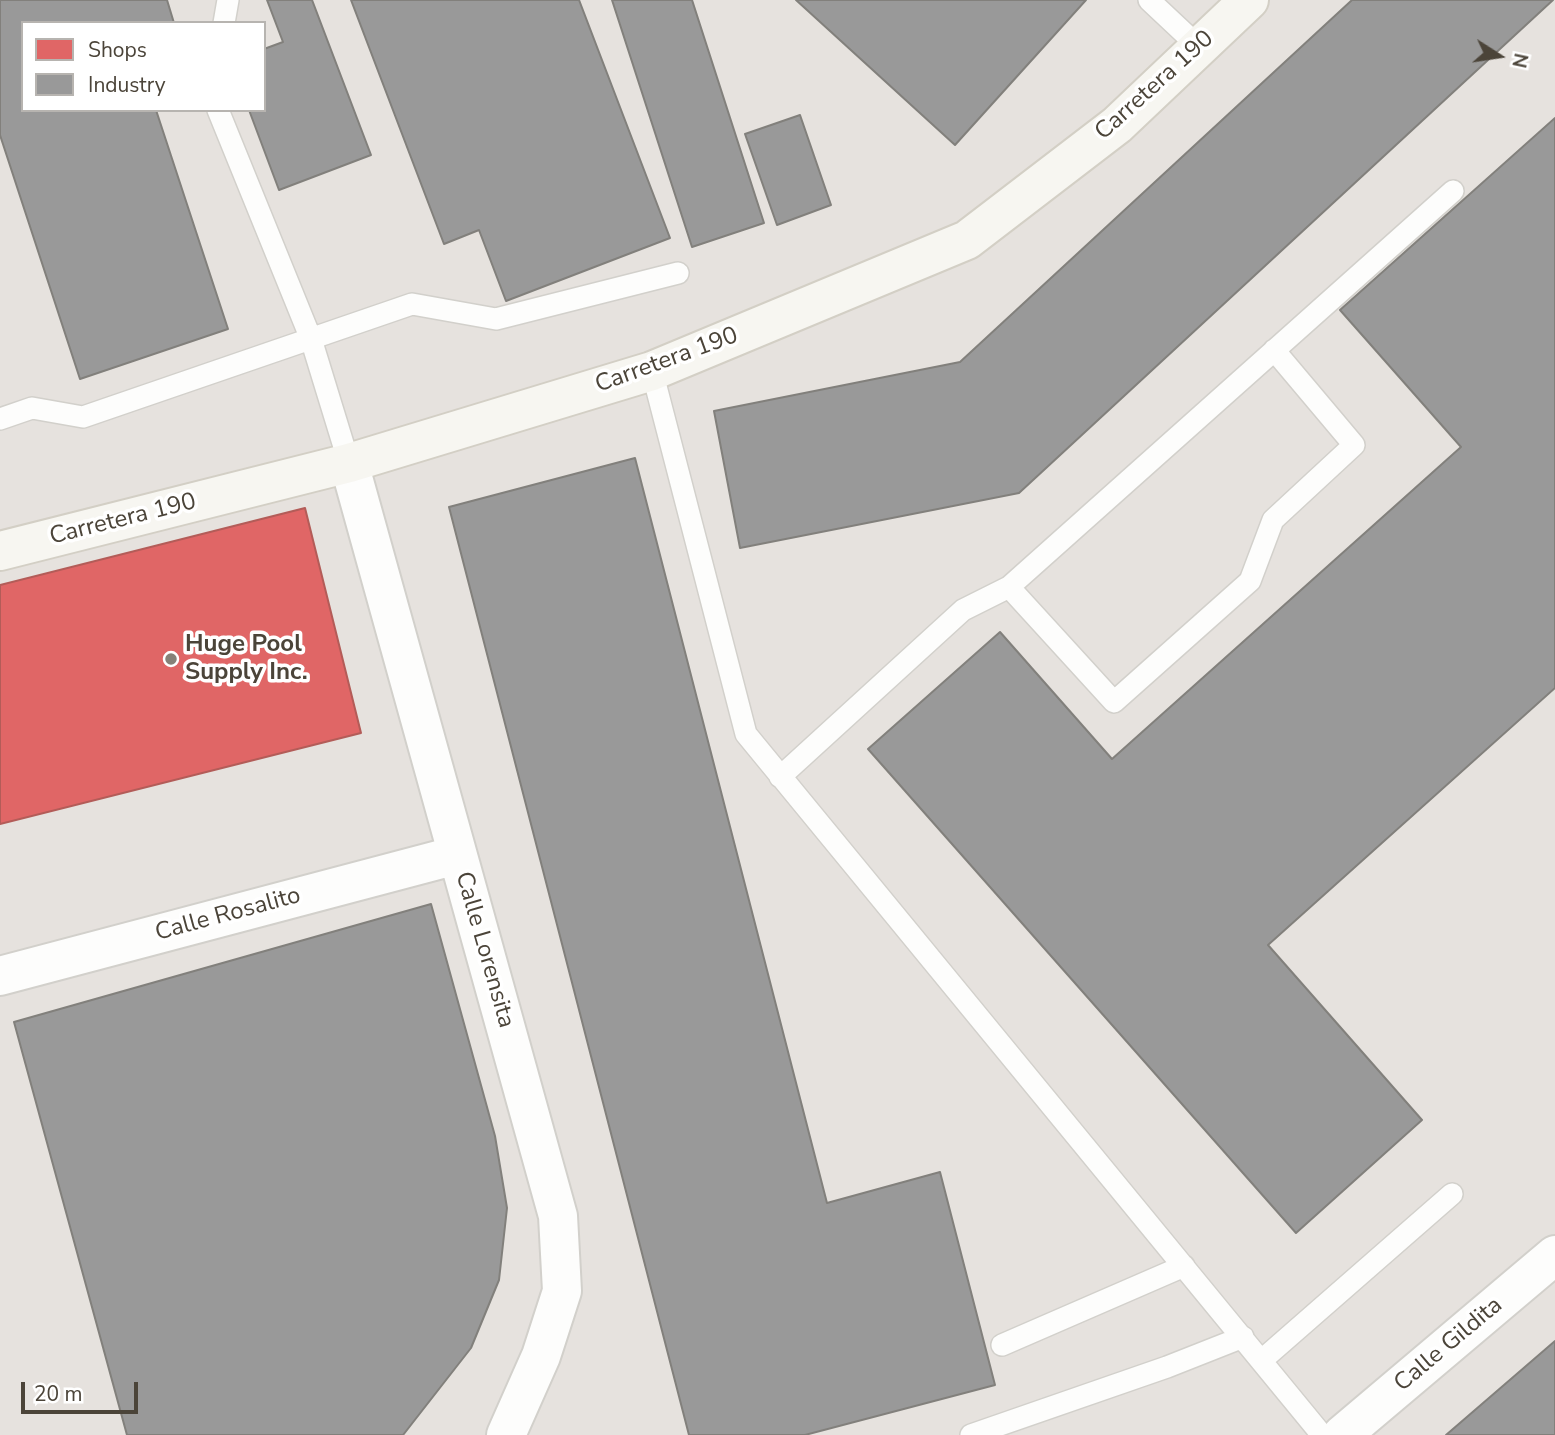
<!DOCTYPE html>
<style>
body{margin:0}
#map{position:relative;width:1555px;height:1435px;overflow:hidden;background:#f4f2ee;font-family:"Nunito Sans",sans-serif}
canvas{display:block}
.legend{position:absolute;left:21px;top:21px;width:245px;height:91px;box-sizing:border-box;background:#fff;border:2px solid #b7b4b0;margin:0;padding:9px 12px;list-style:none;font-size:21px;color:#4b4439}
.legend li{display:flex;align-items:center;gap:14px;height:35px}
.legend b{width:35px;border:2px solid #b7b4b0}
.north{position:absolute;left:1464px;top:21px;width:70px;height:70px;-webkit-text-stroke:5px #fff;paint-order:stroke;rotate:102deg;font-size:19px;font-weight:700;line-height:28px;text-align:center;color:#4b4439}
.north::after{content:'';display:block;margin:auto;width:24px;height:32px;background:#4b4439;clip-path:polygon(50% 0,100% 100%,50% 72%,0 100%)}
.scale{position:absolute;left:21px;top:1382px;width:117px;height:32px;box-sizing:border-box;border:4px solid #4b4439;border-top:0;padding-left:9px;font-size:21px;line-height:24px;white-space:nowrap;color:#4b4439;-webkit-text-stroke:5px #fff;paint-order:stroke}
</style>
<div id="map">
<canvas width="1555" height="1435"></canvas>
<ul class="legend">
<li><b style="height:19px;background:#e06666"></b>Shops</li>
<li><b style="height:19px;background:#999"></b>Industry</li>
</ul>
<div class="north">N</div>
<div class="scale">20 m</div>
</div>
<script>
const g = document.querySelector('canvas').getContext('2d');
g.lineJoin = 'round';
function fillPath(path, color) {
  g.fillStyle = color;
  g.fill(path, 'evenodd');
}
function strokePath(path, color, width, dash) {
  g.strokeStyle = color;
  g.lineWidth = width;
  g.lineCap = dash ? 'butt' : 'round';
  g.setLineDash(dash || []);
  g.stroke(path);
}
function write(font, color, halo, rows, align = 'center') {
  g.font = font + ' "Nunito Sans",sans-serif';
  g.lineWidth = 7;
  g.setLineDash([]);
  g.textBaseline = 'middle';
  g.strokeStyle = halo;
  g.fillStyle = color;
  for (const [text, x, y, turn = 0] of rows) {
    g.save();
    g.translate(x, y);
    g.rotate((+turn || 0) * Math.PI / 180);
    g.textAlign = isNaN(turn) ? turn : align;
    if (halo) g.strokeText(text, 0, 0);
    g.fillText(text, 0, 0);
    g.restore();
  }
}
fillPath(new Path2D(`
 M 0,0 L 1555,0 L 1555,1435 L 0,1435 ZM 23,23 L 264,23 L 264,110 L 23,110 Z`), '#e6e2de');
const shops = new Path2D(`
 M 305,508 L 361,733 L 0,824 L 0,585 Z`);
fillPath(shops, '#e06666');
strokePath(shops, '#b35c58', 2);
const industry = new Path2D(`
 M 0,0 L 167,0 L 174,23 L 23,23 L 23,110 L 156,110 L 228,329 L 80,379 L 0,135 Z
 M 267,0 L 312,0 L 371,155 L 279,190 L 249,110 L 264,110 L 264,49 L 283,42 Z
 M 351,0 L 579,0 L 670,238 L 506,301 L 479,230 L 444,244 Z
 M 612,0 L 692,0 L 764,223 L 692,247 Z
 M 796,0 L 1086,0 L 955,145 Z
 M 1352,0 L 1553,0 L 1019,493 L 740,548 L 714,411 L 960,362 Z
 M 800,115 L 831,205 L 777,225 L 745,134 Z
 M 1555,118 L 1555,688 L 1268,945 L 1422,1120 L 1296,1233 L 868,749 L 1000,632 L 1112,759 L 1461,447 L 1340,310 Z
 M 635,458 L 827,1203 L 940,1172 L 995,1385 L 805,1435 L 689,1435 L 449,507 Z
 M 431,904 L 495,1136 L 507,1208 L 499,1280 L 471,1348 L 403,1435 L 127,1435 L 14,1022 Z
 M 1555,1341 L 1555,1435 L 1446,1435 Z`);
fillPath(industry, '#999');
strokePath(industry, '#82807c', 2);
const lane = new Path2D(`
 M 1149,0 L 1199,47
 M 224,23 L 228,0
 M 218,110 L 311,339 L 349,463
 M 652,371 L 746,734 L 1322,1435
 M 0,419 L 32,408 L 83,417 L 412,304 L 496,319 L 678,273
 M 1009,587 L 1453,191
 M 780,777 L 963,610 L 1009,587 L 1114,702 L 1250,581 L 1273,520 L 1354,445 L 1274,350
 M 1002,1345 L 1184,1266
 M 1262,1360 L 1452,1194
 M 971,1435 L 1167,1367 L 1243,1337`);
const street = new Path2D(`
 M 349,463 L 558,1216 L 562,1291 L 541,1356 L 506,1435
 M 0,976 L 457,855
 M 1342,1435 L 1555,1255`);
const secondary = new Path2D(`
 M 0,551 L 349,463 L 652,371 L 967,240 L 1117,125 L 1249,0`);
strokePath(lane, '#d2d0cb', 24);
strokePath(street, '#d2d0cb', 42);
strokePath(secondary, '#d3cfc5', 42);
strokePath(lane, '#fdfdfc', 21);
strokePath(street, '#fdfdfc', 38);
strokePath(secondary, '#f7f6f1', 38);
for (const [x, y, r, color] of [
 [171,659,7,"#868178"]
]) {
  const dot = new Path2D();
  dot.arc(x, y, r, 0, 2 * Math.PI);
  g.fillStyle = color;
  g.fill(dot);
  strokePath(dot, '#fff', 2.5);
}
write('24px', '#4b4439', '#fff', [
 ["Carretera 190",1155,86,-42],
 ["Carretera 190",667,361,-20],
 ["Carretera 190",123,520,-14],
 ["Calle Rosalito",228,915,-15],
 ["Calle Lorensita",484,950,74],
 ["Calle Gildita",1449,1345,-40]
]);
write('bold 24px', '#4b4439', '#fff', [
 ["Huge Pool",185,645],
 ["Supply Inc.",185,673]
], 'left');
</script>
